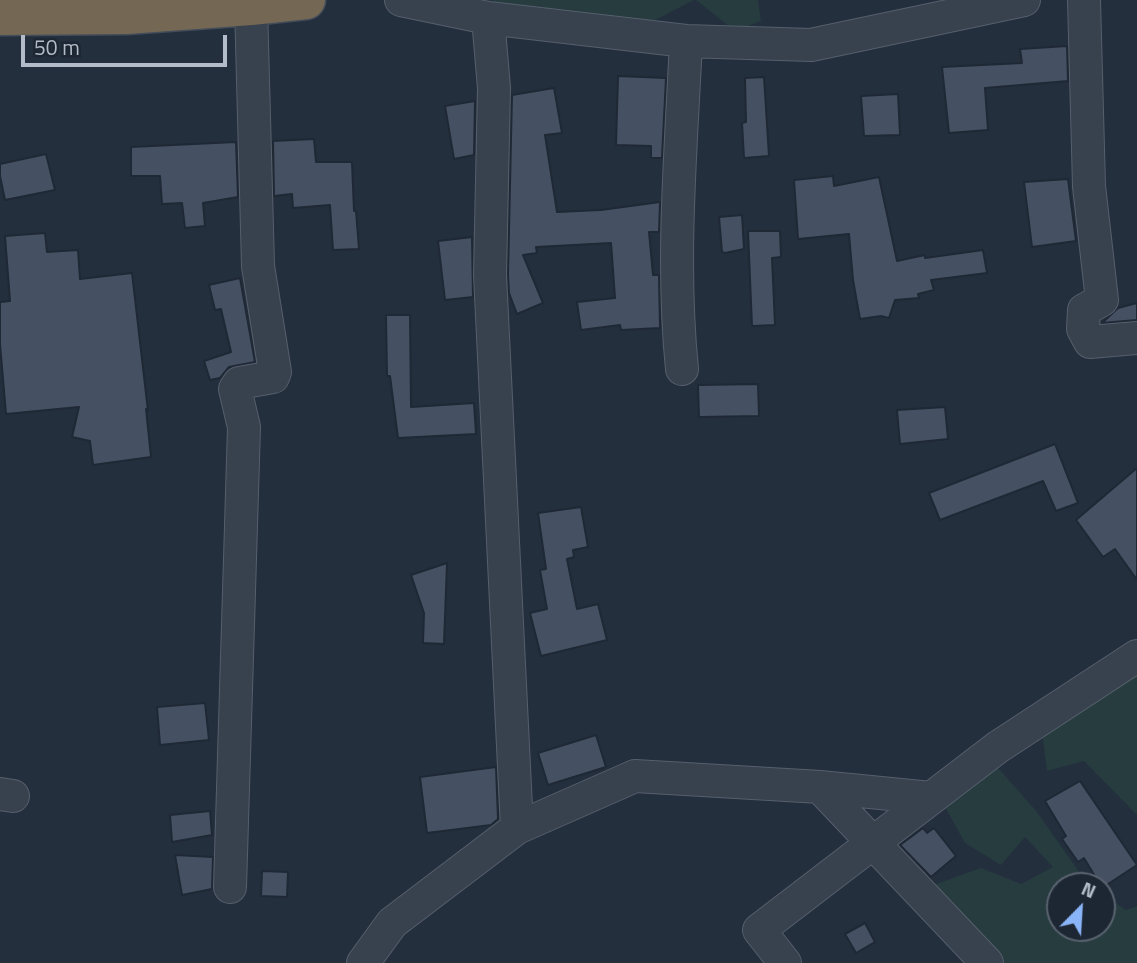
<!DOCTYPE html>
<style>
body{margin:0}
#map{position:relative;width:1137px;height:963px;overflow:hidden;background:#242f3e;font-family:"Titillium Web",sans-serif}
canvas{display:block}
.north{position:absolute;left:1046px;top:872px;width:70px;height:70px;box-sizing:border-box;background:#1d2633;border:2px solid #59626f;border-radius:50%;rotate:24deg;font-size:19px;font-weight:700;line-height:28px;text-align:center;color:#b4bcc9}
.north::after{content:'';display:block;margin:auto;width:24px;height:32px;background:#8ab4f8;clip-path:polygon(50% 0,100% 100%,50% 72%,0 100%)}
.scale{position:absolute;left:21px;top:35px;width:206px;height:32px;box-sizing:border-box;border:4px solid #b4bcc9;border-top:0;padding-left:9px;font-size:21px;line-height:24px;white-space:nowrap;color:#b4bcc9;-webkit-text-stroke:5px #1d2633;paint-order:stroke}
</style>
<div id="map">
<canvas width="1137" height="963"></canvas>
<div class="north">N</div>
<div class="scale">50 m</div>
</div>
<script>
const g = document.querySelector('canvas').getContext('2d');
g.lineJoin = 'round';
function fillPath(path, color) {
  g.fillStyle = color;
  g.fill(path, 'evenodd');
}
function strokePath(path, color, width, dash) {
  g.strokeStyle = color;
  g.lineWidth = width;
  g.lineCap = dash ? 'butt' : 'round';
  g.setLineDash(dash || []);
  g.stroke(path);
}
fillPath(new Path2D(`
 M 492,0 L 694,0 L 651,22 L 512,14 Z
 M 696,0 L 758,0 L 761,21 L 735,31 Z
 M 1137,675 L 1137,815 L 1084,761 L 1047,771 L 1042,732 Z
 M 993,762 L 1037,812 L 1089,886 L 1060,886 L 1060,928 L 1102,928 L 1102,894 L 1126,910 L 1137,906 L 1137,963 L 1001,963 L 928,887 L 981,868 L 1021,884 L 1053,867 L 1025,837 L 1001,865 L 965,843 L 944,805 Z`), '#263c3f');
const building = new Path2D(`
 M 1067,46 L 1068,81 L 985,88 L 988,130 L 949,133 L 942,67 L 1022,63 L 1020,49 Z
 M 618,76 L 666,78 L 662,158 L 651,158 L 651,146 L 616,145 Z
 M 764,77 L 769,156 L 744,158 L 742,123 L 746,122 L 745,78 Z
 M 554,88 L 562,133 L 545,135 L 557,212 L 601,210 L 660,202 L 659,232 L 649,232 L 653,275 L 659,275 L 660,328 L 621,330 L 620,325 L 581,330 L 577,302 L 615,298 L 611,243 L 536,247 L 537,253 L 523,255 L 543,303 L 517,314 L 509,293 L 508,275 L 512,95 Z
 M 898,94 L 900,135 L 864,136 L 861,96 Z
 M 475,101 L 474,155 L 454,159 L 445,106 Z
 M 314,139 L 316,162 L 352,162 L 354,211 L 356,211 L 359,249 L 333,250 L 330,205 L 293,208 L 292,194 L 274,196 L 273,141 Z
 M 236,142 L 238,197 L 203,203 L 205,226 L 185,228 L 182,203 L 162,204 L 160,176 L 131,176 L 131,147 Z
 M 46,154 L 55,190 L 5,200 L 0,176 L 0,164 Z
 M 833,176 L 834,186 L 879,177 L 897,261 L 925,255 L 925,258 L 983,250 L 987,273 L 931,280 L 934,290 L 918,294 L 919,298 L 895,300 L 889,318 L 881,316 L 860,319 L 853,280 L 849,234 L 798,239 L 794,180 Z
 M 1068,179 L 1076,241 L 1032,247 L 1024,182 Z
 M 742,215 L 744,249 L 725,253 L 722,252 L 719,217 Z
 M 748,231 L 780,231 L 781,257 L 772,258 L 775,325 L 752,326 Z
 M 45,233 L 47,252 L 78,250 L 80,279 L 132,273 L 148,411 L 146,409 L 151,457 L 93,465 L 90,441 L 72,437 L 79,407 L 6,414 L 0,344 L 0,302 L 10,301 L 5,236 Z
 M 472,237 L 473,297 L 445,300 L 438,241 Z
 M 240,278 L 255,362 L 229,367 L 220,378 L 210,380 L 204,361 L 231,352 L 221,309 L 215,310 L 209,285 Z
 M 1137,303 L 1137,320 L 1102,323 L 1118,308 Z
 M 386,315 L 410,315 L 411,407 L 474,403 L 476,434 L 398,438 L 390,376 L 387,376 Z
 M 758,384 L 759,416 L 699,417 L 698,385 Z
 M 945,407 L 948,439 L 900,444 L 897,410 Z
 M 1055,444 L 1078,503 L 1056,511 L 1043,481 L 940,520 L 929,493 Z
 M 1137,468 L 1137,580 L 1115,549 L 1103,557 L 1076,520 Z
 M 581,507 L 588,547 L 573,550 L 574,557 L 567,559 L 577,609 L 598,604 L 607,640 L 541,656 L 530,613 L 547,609 L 540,570 L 546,569 L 538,513 Z
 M 447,563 L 444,644 L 423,643 L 424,613 L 411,575 Z
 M 205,703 L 209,740 L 160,745 L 157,707 Z
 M 596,735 L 606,767 L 548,785 L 538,753 Z
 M 496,767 L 498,819 L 491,825 L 427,833 L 420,777 Z
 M 1080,781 L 1137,865 L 1102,888 L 1084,858 L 1078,862 L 1062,839 L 1066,836 L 1045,801 Z
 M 210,811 L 212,835 L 172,842 L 170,815 Z
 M 923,828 L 927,833 L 934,828 L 956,856 L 931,877 L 900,845 Z
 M 175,855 L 213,857 L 212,889 L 182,895 Z
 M 262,871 L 288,872 L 287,897 L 261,896 Z
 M 865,923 L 875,942 L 856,953 L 845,934 Z`);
fillPath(building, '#455162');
strokePath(building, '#1f2835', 2);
const minor = new Path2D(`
 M 401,0 L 488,18 L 686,41 L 811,45 L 1024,0
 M 1084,0 L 1089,186 L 1102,300 L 1084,310 L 1083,329 L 1090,342 L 1137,338
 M 488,18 L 494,88 L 490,275 L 517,828
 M 682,369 C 671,261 681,150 686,41
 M 820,787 L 987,963
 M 0,794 L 13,796
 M 230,887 L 244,427 L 235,389 L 239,383 L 273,377 L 275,372 L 258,266 L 251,6
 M 363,963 L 392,923 L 517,828 L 635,776 L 820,787 L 931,798
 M 785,963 L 759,930 L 998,747 L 1137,656`);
const highway = new Path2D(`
 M 0,16 L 126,15 L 251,6 L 306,0`);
strokePath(minor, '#565f6c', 34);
strokePath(highway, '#434c59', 41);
strokePath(minor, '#38414e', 32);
strokePath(highway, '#746855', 38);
</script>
